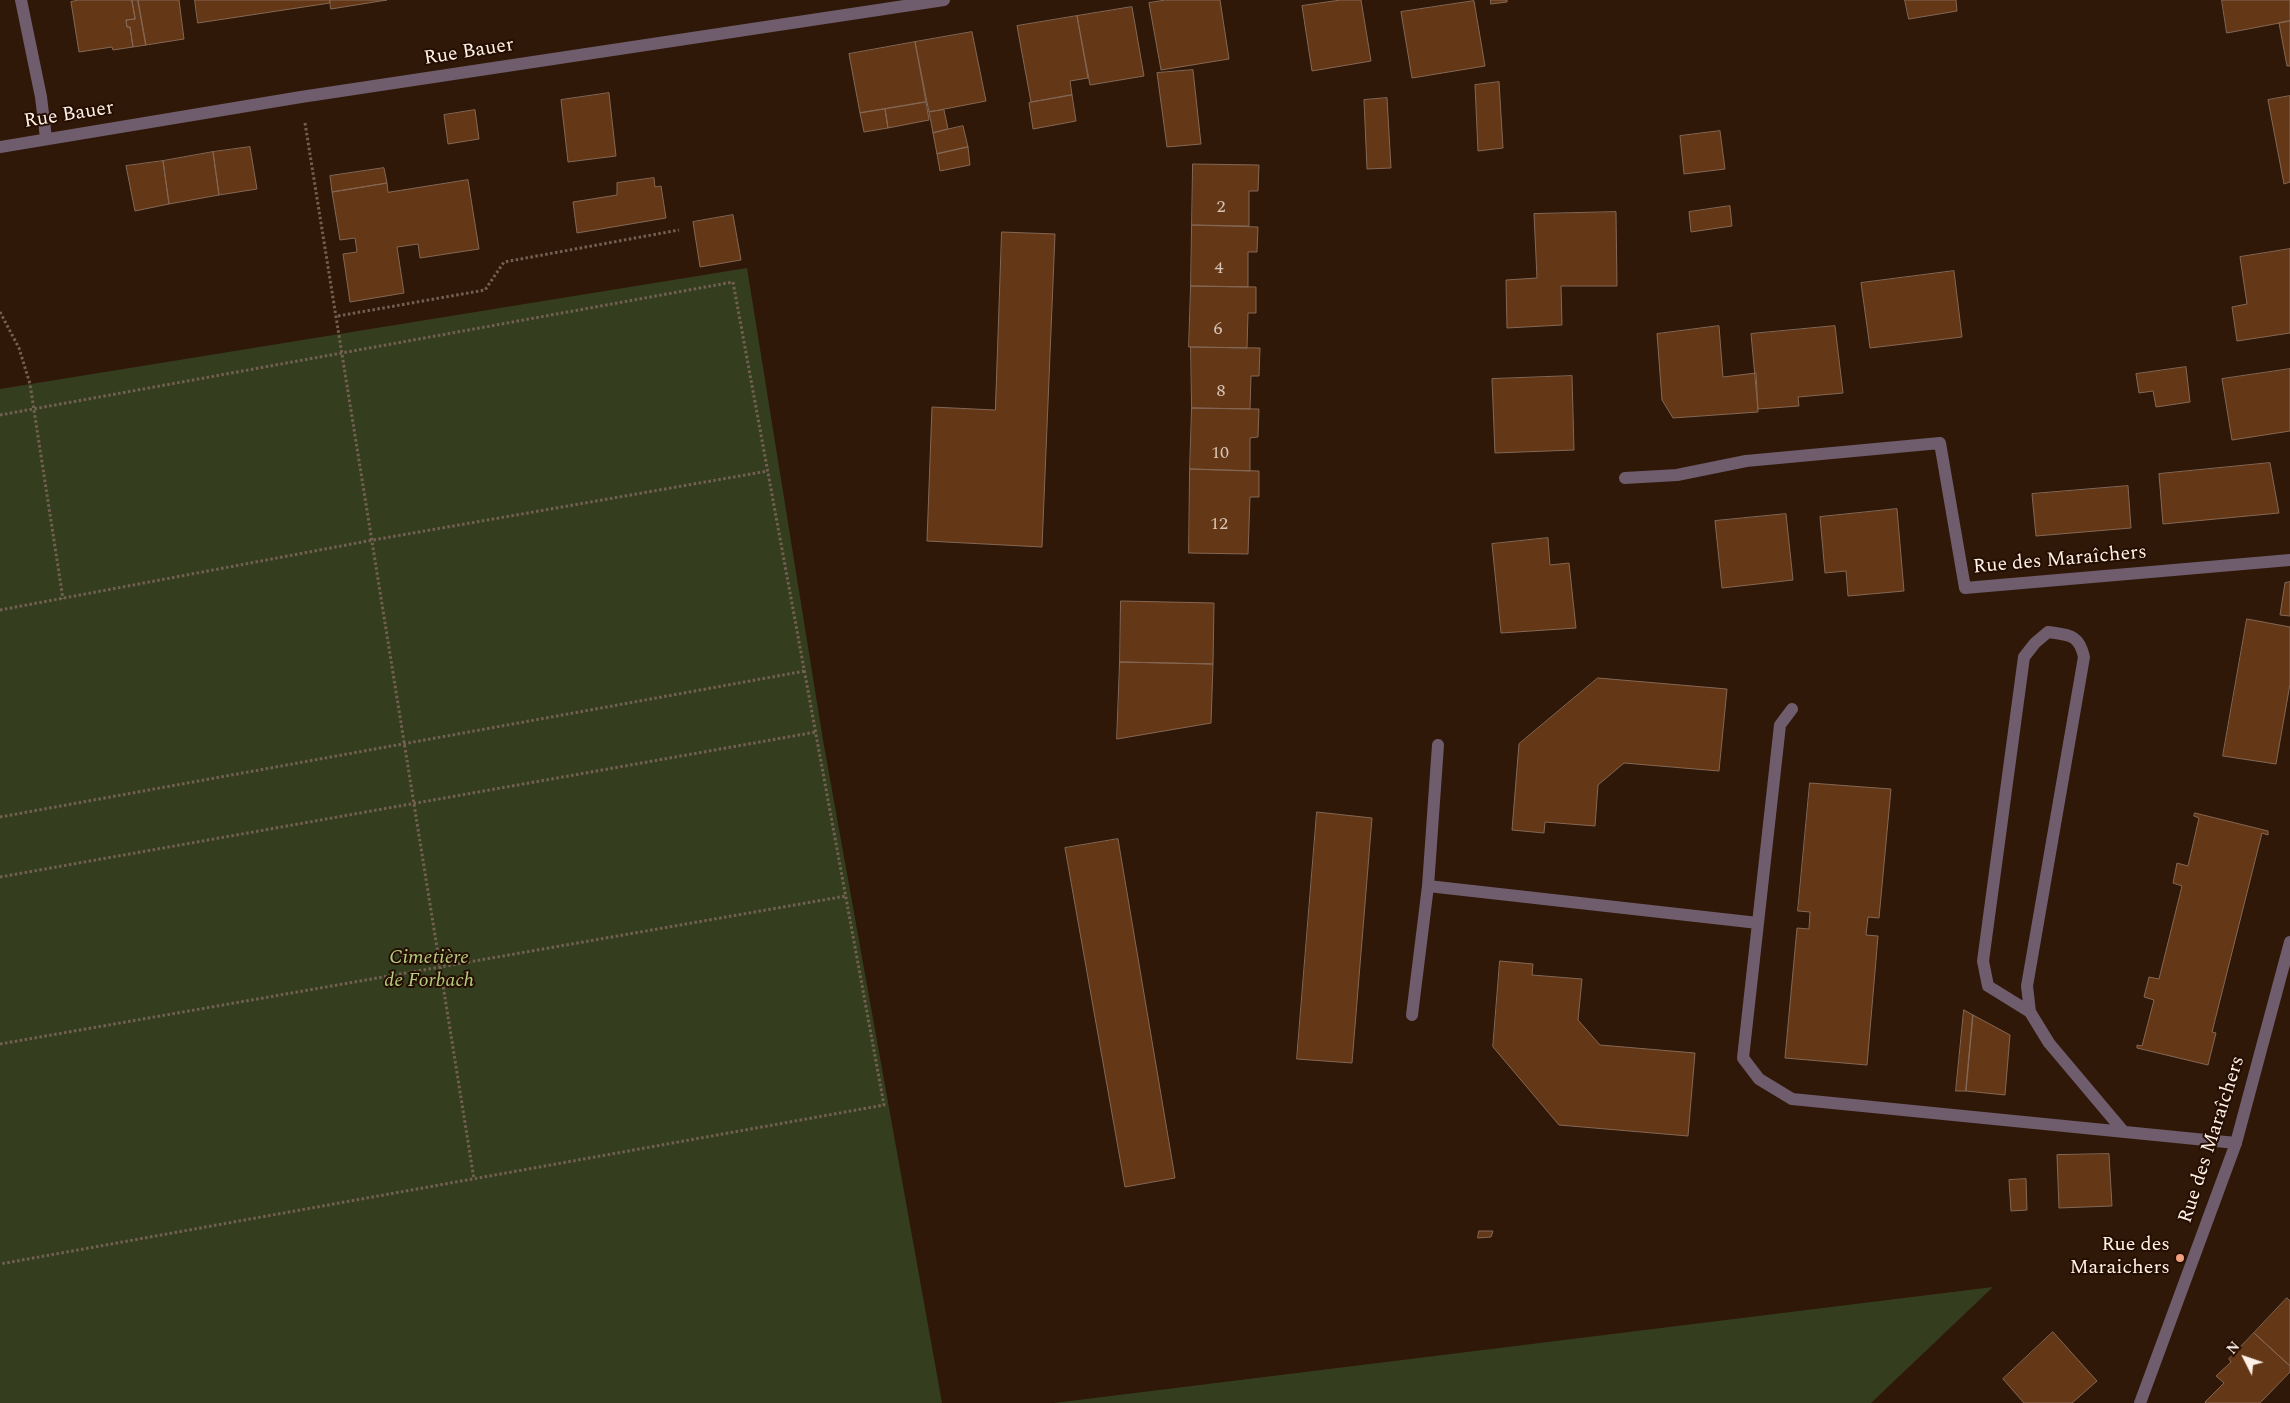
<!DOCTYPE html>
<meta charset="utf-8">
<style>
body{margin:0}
#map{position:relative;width:2290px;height:1403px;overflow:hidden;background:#2f1807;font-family:Spectral,serif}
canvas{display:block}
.north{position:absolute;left:2220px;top:1333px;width:50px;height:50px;-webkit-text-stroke:4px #250e01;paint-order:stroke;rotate:311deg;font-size:14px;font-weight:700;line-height:20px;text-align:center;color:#fff1e8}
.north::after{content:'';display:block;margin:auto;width:18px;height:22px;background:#fff1e8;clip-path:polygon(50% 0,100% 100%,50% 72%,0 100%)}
</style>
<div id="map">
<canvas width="2290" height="1403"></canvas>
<div class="north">N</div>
</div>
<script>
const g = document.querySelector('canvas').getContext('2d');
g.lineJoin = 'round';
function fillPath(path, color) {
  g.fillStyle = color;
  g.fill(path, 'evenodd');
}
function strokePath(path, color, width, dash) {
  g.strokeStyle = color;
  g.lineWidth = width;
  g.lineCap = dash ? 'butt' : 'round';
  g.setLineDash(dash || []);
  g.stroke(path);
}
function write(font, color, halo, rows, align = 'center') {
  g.font = font + ' Spectral,serif';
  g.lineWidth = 4;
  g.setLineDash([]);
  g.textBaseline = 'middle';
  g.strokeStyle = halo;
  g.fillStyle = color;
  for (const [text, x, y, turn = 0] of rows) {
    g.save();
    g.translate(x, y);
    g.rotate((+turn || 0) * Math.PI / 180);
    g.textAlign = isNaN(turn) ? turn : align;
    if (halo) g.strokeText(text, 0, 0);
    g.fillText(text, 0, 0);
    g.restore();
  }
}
fillPath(new Path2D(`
 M 747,268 L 823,740 L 942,1403 L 0,1403 L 0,389 Z
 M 1993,1287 L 1871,1403 L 1054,1403 Z`), '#343e1f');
const building = new Path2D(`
 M 79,0 L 132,0 L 135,19 L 126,20 L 127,27 L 130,27 L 133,47 L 113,50 L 112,47 L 79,52 L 71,2 Z
 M 132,0 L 138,0 L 146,45 L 133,47 L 130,27 L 127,27 L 126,20 L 135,19 Z
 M 138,0 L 179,0 L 184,39 L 146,45 Z
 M 195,0 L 330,0 L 330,3 L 198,23 Z
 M 330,0 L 387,0 L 331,9 Z
 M 1166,0 L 1220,0 L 1229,59 L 1161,70 L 1149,3 Z
 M 1341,0 L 1361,0 L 1371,61 L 1312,71 L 1302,6 Z
 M 1491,0 L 1507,0 L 1507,2 L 1491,4 Z
 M 1905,0 L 1956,0 L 1957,11 L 1909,19 Z
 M 2222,0 L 2290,0 L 2290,21 L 2227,33 Z
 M 1474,1 L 1485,66 L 1412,78 L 1401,12 Z
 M 1132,7 L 1144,76 L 1090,85 L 1077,16 Z
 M 1077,16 L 1088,78 L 1070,81 L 1072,95 L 1031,102 L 1017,26 Z
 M 2290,21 L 2290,66 L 2287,66 L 2279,23 Z
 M 972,32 L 986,101 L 929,112 L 915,42 Z
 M 915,42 L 926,102 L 860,113 L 849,54 Z
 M 1193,70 L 1201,144 L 1167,147 L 1157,73 Z
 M 1499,82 L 1503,148 L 1478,151 L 1475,85 Z
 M 609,93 L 616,156 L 568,162 L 561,100 Z
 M 1072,95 L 1076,121 L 1033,129 L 1029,103 Z
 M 2290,96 L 2290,182 L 2284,184 L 2268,100 Z
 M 1387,98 L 1391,168 L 1367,169 L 1364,100 Z
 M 926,102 L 929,120 L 888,128 L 885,109 Z
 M 885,109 L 888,128 L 864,132 L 860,113 Z
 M 475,110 L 479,139 L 448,144 L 444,115 Z
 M 944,110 L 948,129 L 933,133 L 929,112 Z
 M 963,126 L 968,147 L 937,154 L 933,133 Z
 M 1720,131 L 1725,169 L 1684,174 L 1680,136 Z
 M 250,147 L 257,189 L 219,195 L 213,152 Z
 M 968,147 L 970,165 L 940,171 L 937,154 Z
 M 213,152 L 219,195 L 169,204 L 163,161 Z
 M 163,161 L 169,204 L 135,211 L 126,166 Z
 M 1193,164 L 1259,165 L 1258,191 L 1249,191 L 1249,226 L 1192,225 Z
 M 384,168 L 387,183 L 332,192 L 330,176 Z
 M 654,178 L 655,187 L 661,186 L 666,218 L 577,233 L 573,202 L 617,195 L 617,183 Z
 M 468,180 L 479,249 L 420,258 L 418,244 L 397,247 L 404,293 L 350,302 L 343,254 L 357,252 L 355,238 L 340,240 L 332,192 L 387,183 L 388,192 Z
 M 1730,206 L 1732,226 L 1691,232 L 1689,212 Z
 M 1616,212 L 1617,286 L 1561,286 L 1562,325 L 1507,328 L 1506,280 L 1537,278 L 1534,214 Z
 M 733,215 L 741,260 L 700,267 L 693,222 Z
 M 1192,225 L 1258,227 L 1257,252 L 1248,252 L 1248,287 L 1191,286 Z
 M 1002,232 L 1055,234 L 1042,547 L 927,541 L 932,407 L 995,410 Z
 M 2290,249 L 2290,333 L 2237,341 L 2232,307 L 2247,304 L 2240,257 Z
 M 1954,271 L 1962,337 L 1870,348 L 1861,283 Z
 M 1191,286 L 1256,287 L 1256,313 L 1248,313 L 1247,348 L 1189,347 Z
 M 1719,326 L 1723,377 L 1756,373 L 1758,412 L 1673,418 L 1662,400 L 1657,334 Z
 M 1835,326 L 1843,393 L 1798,397 L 1799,406 L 1758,409 L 1751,334 Z
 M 1191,347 L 1260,348 L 1259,376 L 1251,376 L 1250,409 L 1192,408 Z
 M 2186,367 L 2190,402 L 2156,407 L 2153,391 L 2139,393 L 2136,374 Z
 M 2290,369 L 2290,431 L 2232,440 L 2222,379 Z
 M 1572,376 L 1574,450 L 1495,453 L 1492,379 Z
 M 1192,408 L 1259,409 L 1258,437 L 1250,438 L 1250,471 L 1190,469 Z
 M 2270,463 L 2279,513 L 2163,524 L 2159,474 Z
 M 1190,469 L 1259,471 L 1259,497 L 1250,497 L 1248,554 L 1189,553 Z
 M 2128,486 L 2131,528 L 2036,536 L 2032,494 Z
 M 1897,509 L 1904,591 L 1848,596 L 1846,571 L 1825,573 L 1820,517 Z
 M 1786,514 L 1793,580 L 1722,588 L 1715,521 Z
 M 1548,538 L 1550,565 L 1569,563 L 1576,628 L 1501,633 L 1492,544 Z
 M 2290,582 L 2290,616 L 2280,615 L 2285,583 Z
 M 1121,601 L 1214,603 L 1213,664 L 1120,662 Z
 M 2247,619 L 2290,627 L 2290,684 L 2276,764 L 2223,756 Z
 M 1120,662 L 1213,664 L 1211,723 L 1117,739 Z
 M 1598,678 L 1727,689 L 1719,771 L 1624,763 L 1598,785 L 1595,826 L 1545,822 L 1544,833 L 1512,830 L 1519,744 Z
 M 1810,783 L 1891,789 L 1879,918 L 1868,917 L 1866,935 L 1878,936 L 1867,1065 L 1785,1058 L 1797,928 L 1809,929 L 1810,912 L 1798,911 Z
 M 1317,812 L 1372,818 L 1352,1063 L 1297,1059 Z
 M 2195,813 L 2268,831 L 2268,835 L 2262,833 L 2212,1032 L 2216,1033 L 2208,1065 L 2137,1048 L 2137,1045 L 2142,1046 L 2154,1000 L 2144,997 L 2149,977 L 2159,979 L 2182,886 L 2173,883 L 2177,863 L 2188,866 L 2199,818 L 2194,816 Z
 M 1118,839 L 1175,1178 L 1125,1187 L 1065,848 Z
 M 1500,961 L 1533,964 L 1532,975 L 1582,979 L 1578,1020 L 1600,1045 L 1695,1053 L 1688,1136 L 1559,1125 L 1493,1047 Z
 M 1964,1010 L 1973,1015 L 1966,1091 L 1956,1091 Z
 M 1973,1015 L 2010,1035 L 2005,1095 L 1966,1091 Z
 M 2109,1154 L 2112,1206 L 2059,1208 L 2057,1155 Z
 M 2026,1179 L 2027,1210 L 2011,1211 L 2009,1180 Z
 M 1479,1231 L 1493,1231 L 1491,1237 L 1478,1238 Z
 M 2287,1298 L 2290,1301 L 2290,1366 L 2254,1333 Z
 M 2053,1332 L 2097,1381 L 2072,1403 L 2024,1403 L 2003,1379 Z
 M 2254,1333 L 2290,1366 L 2290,1372 L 2260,1403 L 2206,1403 L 2205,1402 L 2224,1383 L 2216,1376 L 2231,1362 L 2229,1359 Z`);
fillPath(building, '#643817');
strokePath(building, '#846754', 1);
strokePath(new Path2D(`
 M 305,123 L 474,1179
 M 0,312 L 19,348 L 30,384 L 63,599
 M 338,316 L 485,290 L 504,262 L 679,230
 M 0,415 L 733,282 L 884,1105 L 0,1264
 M 0,610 L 373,540 L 768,471
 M 0,817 L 805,671
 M 0,877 L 816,732
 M 0,1044 L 846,896`), '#746052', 3, [2.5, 2.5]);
strokePath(new Path2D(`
 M 1792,709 L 1780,725 L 1743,1058 L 1759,1079 L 1792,1099 L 2236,1143
 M 1428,886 L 1438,745
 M 2030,1012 L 1988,986 L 1983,961 L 2024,657 L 2035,643 L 2048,632 C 2069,635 2079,634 2084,657 L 2027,986 L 2030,1012 L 2049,1043 L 2124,1132
 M 1412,1015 L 1428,886 L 1758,923`), '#6f5c6d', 12);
strokePath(new Path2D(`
 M 21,0 L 41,97 L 46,138
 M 0,147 L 301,97 L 944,0
 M 1625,478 L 1677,475 L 1746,461 L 1940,443 L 1965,588 L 2290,560
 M 2140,1403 L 2236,1143 L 2290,942`), '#6f5c6d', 12);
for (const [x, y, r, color] of [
 [2180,1258,5,"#f1a17d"]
]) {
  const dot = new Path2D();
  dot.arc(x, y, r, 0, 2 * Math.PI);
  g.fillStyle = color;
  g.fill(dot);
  strokePath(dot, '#250e01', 2);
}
write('18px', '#d8c3b4', null, [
 ["2",1221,208],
 ["4",1219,269],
 ["6",1218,330],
 ["8",1221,392],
 ["10",1220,454],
 ["12",1219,525]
]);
write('20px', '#fff1e8', '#250e01', [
 ["Rue Bauer",469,53,-9],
 ["Rue Bauer",69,116,-9],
 ["Rue des Maraîchers",2060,561,-5],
 ["Rue des Maraîchers",2213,1140,-72]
]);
write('italic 20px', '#b4ce7f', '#250e01', [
 ["Cimetière",429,959],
 ["de Forbach",429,982]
]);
write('20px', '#fff1e8', '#250e01', [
 ["Rue des",2170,1246],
 ["Maraichers",2170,1269]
], 'right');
</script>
